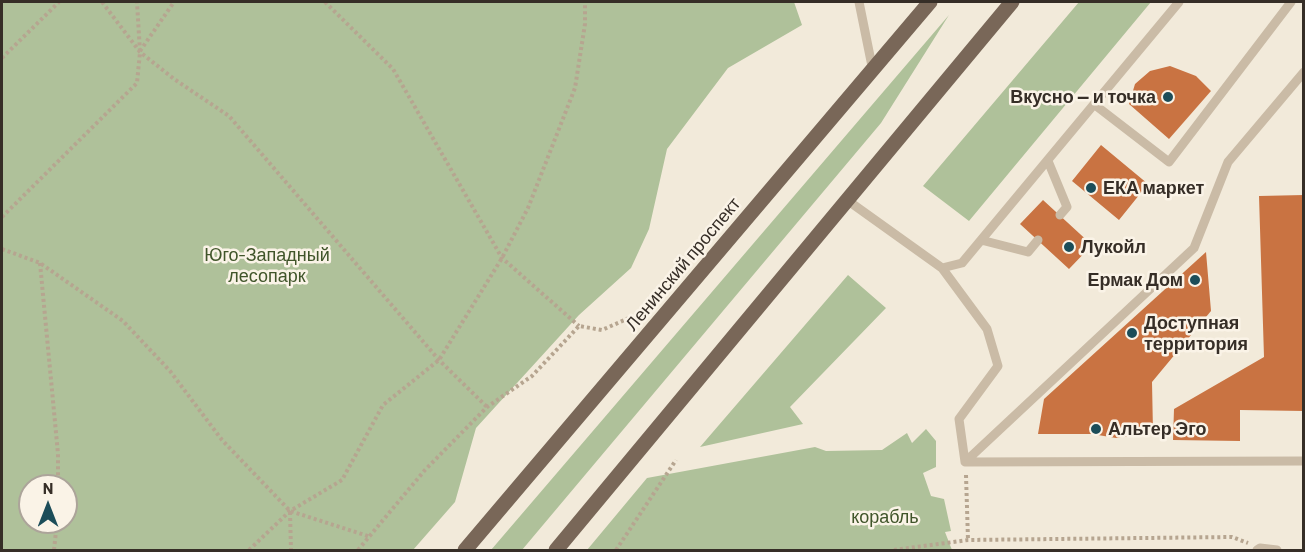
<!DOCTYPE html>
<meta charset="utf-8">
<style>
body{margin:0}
#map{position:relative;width:1305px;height:552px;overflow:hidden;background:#f2eada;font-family:Barlow,sans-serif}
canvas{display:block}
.frame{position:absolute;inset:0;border:3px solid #362e27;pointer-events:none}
.north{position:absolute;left:18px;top:474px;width:60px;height:60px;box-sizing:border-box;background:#faf3e7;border:2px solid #aca49a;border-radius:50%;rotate:0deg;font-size:16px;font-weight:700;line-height:24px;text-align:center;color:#362e27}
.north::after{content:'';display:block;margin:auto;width:21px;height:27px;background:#1c4d59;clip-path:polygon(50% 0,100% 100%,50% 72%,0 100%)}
</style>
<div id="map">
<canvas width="1305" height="552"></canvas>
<div class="frame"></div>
<div class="north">N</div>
</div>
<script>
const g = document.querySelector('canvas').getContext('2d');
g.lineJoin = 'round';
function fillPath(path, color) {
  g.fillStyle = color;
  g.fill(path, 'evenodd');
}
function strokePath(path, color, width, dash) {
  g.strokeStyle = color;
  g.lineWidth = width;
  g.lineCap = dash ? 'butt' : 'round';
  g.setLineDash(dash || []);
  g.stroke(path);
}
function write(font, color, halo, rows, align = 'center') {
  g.font = font + ' Barlow,sans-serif';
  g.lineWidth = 5;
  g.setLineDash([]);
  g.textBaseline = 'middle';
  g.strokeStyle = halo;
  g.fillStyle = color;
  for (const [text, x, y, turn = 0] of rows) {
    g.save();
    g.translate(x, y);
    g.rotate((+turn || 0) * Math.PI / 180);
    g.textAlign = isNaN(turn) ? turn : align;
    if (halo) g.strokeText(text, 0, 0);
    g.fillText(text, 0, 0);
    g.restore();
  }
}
fillPath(new Path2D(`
 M 2,2 L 794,2 L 802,25 L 728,68 L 667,149 L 649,229 L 631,268 L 579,315 L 476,428 L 455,502 L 413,550 L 2,550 ZM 30,486 L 66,486 L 66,522 L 30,522 Z
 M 1079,2 L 1151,2 L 969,221 L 923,186 Z
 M 949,15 L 881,123 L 522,550 L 491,550 Z
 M 848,275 L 886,308 L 790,407 L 803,424 L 700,447 Z
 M 926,429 L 936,441 L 936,467 L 923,473 L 931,496 L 944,499 L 951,531 L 945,532 L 952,550 L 587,550 L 647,478 L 815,447 L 826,451 L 882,450 L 907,433 L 912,443 Z`), '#afc19a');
fillPath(new Path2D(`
 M 1170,66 L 1196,76 L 1211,91 L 1169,139 L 1129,104 L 1135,84 L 1150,71 Z
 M 1101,145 L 1148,184 L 1119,220 L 1072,181 Z
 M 1304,195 L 1304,411 L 1240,410 L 1240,441 L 1173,440 L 1174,409 L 1264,357 L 1259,196 Z
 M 1043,200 L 1092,245 L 1069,269 L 1020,224 Z
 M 1206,252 L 1211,311 L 1152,382 L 1153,432 L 1116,438 L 1092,434 L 1038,434 L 1044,399 Z`), '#c97342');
strokePath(new Path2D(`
 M 102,2 L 140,52 L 174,79 L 229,116 L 439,360 L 487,407
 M 325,2 L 393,69 L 502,258 L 579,326
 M 140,51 L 174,2
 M 2,58 L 59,2
 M 2,217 L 137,83 L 140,52 L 137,2
 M 2,249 L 40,263 L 123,321 L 170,371 L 222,440 L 290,511 L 371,537
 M 40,263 L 58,454 L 58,486
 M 966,475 L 968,540
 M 290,512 L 291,550
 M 54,550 L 57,522
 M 249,550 L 290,511 L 342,480 L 383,405 L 439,360 L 502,258 L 528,208 L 575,88 L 585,24 L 585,2
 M 358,550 L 425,470 L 487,407 L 532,376 L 579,326 L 602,330 L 629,318
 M 616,550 L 676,460
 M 894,550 L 968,540 L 1232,537 L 1248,543`), '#b6a590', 4, [3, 3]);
strokePath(new Path2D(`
 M 859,2 L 873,71
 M 1304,72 L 1228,162 L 1194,248 L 965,462 L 1304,461
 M 1095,105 L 1169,162 L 1291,2
 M 1048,161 L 1067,207 L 1060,215
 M 847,200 L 942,268 L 987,329 L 998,366 L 959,419 L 965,462
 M 981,240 L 1028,252 L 1038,240
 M 942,268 L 962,263 L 1179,2
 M 1257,550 L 1260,548 L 1277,550`), '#cabba6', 9);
strokePath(new Path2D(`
 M 465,550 L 930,2
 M 556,550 L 1012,2`), '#796758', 15);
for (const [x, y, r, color] of [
 [1168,97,6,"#1c4d59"],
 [1091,188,6,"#1c4d59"],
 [1069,247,6,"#1c4d59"],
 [1195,280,6,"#1c4d59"],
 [1132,333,6,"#1c4d59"],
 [1096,429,6,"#1c4d59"]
]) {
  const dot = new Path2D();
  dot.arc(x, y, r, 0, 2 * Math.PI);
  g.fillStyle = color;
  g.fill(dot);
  strokePath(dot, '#faf3e7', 2);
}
write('bold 18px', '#362e27', '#faf3e7', [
 ["Вкусно — и точка",1156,97,"right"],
 ["ЕКА маркет",1103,188],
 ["Лукойл",1081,247],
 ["Ермак Дом",1183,280,"right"],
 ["Доступная",1144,323],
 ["территория",1144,344],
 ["Альтер Эго",1108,429]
], 'left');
write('18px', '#40552a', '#faf3e7', [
 ["Юго-Западный",267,255],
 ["лесопарк",267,276],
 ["корабль",885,517]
]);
write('18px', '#362e27', '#faf3e7', [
 ["Ленинский проспект",683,264,-50]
]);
</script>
